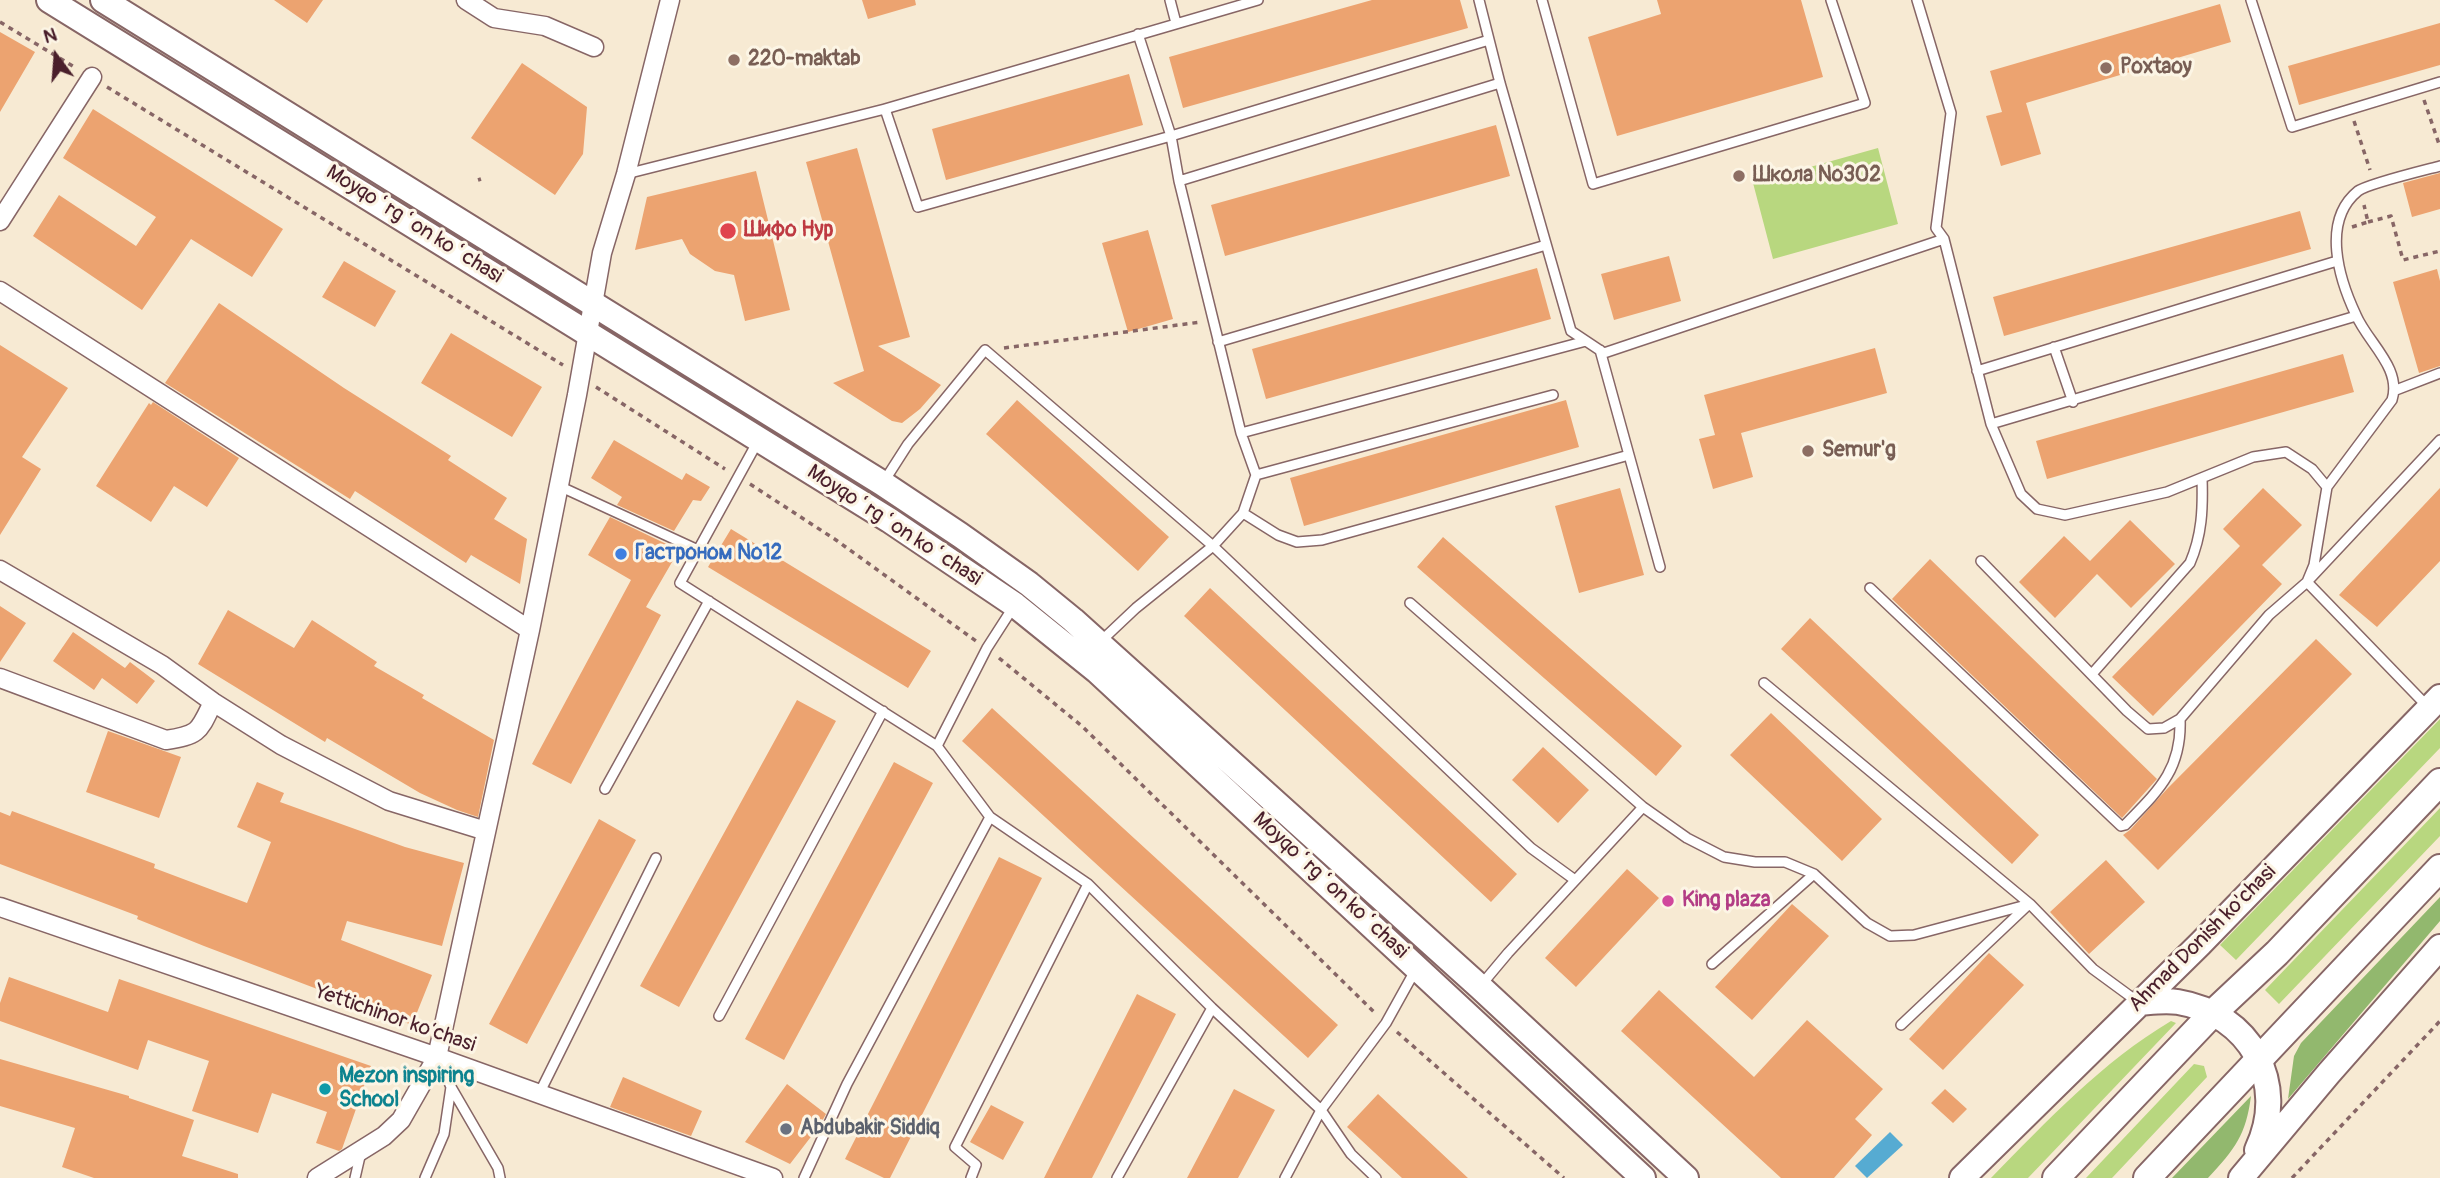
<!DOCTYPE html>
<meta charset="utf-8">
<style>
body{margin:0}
#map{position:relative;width:2440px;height:1178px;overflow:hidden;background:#f7ead3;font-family:Pangolin,sans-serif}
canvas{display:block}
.north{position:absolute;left:21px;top:21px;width:70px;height:70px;-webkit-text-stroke:5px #fcf5e5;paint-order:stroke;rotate:344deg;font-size:19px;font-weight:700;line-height:28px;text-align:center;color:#4a1f2b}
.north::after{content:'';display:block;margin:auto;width:24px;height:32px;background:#4a1f2b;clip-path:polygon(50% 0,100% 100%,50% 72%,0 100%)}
</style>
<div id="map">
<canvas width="2440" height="1178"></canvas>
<div class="north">N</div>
</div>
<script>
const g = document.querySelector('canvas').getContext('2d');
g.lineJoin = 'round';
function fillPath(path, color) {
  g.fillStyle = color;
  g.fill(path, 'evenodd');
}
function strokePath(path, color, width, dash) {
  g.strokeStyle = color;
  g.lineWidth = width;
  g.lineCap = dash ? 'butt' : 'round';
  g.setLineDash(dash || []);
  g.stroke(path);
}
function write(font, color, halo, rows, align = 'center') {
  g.font = font + ' Pangolin,sans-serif';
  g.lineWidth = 6;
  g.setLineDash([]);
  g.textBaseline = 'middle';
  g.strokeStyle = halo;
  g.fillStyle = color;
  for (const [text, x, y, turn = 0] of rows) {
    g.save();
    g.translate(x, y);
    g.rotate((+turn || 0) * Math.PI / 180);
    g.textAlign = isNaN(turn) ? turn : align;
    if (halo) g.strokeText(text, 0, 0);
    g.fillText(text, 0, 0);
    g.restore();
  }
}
fillPath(new Path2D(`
 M 1878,148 L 1898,224 L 1773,259 L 1753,183 Z
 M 2440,719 L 2440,748 L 2236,960 L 2220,945 Z
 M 2440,808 L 2440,836 L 2279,1004 L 2265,990 Z
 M 2171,1021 L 2176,1023 L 2028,1178 L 1991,1178 C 2047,1121 2102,1062 2171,1021 Z
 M 2194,1064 L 2204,1066 L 2207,1077 L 2112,1178 L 2086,1178 Z`), '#b8d77f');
fillPath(new Path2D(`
 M 2440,897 L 2440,921 L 2288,1099 L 2294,1056 L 2301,1043 Z
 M 2251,1096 C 2246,1135 2235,1149 2208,1178 L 2172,1178 Z`), '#92b86e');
fillPath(new Path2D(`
 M 1890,1132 L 1903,1145 L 1867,1178 L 1855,1166 Z`), '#56abd2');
fillPath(new Path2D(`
 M 274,0 L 323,0 L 307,23 Z
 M 862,0 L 915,0 L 916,5 L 868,19 Z
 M 1372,0 L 1460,0 L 1468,28 L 1183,108 L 1169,57 Z
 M 1657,0 L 1801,0 L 1823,77 L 1617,136 L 1588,37 L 1661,14 Z
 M 2220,4 L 2231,42 L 2026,103 L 2041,154 L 2001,166 L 1986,116 L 2002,112 L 1990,71 Z
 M 2440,23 L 2440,65 L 2299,105 L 2288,66 Z
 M 0,32 L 35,52 L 0,112 Z
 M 522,63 L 587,107 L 583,154 L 555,195 L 471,138 Z
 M 1129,74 L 1143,125 L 946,180 L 932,129 Z
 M 93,109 L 283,229 L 252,277 L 191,239 L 142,310 L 33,236 L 59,195 L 136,246 L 156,217 L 63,158 Z
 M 1496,125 L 1510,176 L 1225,256 L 1211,205 Z
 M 857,148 L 910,337 L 878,346 L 941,385 L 920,409 L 902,423 L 892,421 L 833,383 L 864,371 L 806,162 Z
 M 756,171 L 790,310 L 745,321 L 734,275 L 715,271 L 690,254 L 682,239 L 635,250 L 647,197 Z
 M 2440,173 L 2440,209 L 2412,217 L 2403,183 Z
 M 2300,211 L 2311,249 L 2004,336 L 1993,297 Z
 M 1148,230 L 1173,319 L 1128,332 L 1102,243 Z
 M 1669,256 L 1681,301 L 1614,320 L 1601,274 Z
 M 344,261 L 396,291 L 375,327 L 322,297 Z
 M 1537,268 L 1551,319 L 1266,399 L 1252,349 Z
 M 2437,269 L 2440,281 L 2440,366 L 2419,373 L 2393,282 Z
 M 219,303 L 344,388 L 451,456 L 448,460 L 507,498 L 494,519 L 527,539 L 520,584 L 471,555 L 466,563 L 355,491 L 350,499 L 165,383 Z
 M 451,333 L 542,387 L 512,437 L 421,383 Z
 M 0,345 L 68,388 L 22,457 L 41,469 L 0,535 Z
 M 1875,348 L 1887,393 L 1741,433 L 1753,477 L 1713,489 L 1699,439 L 1715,435 L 1704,395 Z
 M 2343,354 L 2354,392 L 2047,479 L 2036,441 Z
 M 1017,400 L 1169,537 L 1138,571 L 986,434 Z
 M 1566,400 L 1579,447 L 1304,526 L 1290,478 Z
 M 153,402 L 239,458 L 207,507 L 174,486 L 151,522 L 96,486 L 149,403 L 151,405 Z
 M 614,440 L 682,480 L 686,473 L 710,487 L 701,501 L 693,500 L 674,531 L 617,505 L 622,497 L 591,478 Z
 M 1620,488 L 1644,575 L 1579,593 L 1555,506 Z
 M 2263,488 L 2302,525 L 2262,565 L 2282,584 L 2153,716 L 2112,677 L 2240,546 L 2223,529 Z
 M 2440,488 L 2440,561 L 2377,627 L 2339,595 Z
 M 610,517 L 679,550 L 646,607 L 661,615 L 571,784 L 532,764 L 631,580 L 588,555 Z
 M 2130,520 L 2175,564 L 2131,608 L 2097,574 L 2055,618 L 2019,582 L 2064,536 L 2090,561 Z
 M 731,529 L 931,651 L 908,688 L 708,567 Z
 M 1443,537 L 1682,746 L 1656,776 L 1417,567 Z
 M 1930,559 L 2157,779 L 2122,818 L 1892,599 Z
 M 1210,588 L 1517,874 L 1491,902 L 1184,616 Z
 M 0,606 L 26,623 L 0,662 Z
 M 228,610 L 294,648 L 312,620 L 377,662 L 374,666 L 424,695 L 422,698 L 494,740 L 478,817 L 457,810 L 420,793 L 327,738 L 325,742 L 198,664 Z
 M 1810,618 L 2039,835 L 2012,864 L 1781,649 Z
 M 73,632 L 125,668 L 130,662 L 155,681 L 137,704 L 102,678 L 94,690 L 53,661 Z
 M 2316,639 L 2352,674 L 2158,870 L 2123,835 L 2130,830 L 2167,789 Z
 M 797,700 L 836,721 L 679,1007 L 640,986 Z
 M 992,708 L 1338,1025 L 1308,1058 L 962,741 Z
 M 1771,713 L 1882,819 L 1842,861 L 1730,755 Z
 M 108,731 L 181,757 L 159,818 L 86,792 Z
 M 1543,747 L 1589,790 L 1558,823 L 1512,780 Z
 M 894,762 L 933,783 L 784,1060 L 745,1039 Z
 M 257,782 L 284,793 L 280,802 L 405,847 L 464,863 L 442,946 L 347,921 L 341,940 L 432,975 L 412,1025 L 204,946 L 137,919 L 138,916 L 0,864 L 0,812 L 10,816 L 12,811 L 155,864 L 154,868 L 247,903 L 271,842 L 237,827 Z
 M 599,819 L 636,840 L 527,1044 L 489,1024 Z
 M 999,857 L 1042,878 L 890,1178 L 884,1178 L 845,1159 Z
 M 2106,860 L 2145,902 L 2089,954 L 2050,912 Z
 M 1627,869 L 1659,898 L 1576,987 L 1545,958 Z
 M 1792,904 L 1829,936 L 1752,1020 L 1715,987 Z
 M 1989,953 L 2024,985 L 1943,1070 L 1909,1039 Z
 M 9,977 L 108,1012 L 119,979 L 371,1066 L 342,1149 L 339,1151 L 316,1143 L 327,1112 L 272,1093 L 258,1133 L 192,1111 L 209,1061 L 148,1040 L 138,1070 L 0,1021 L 0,1003 Z
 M 1659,990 L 1754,1077 L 1807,1020 L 1883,1089 L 1855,1119 L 1872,1135 L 1834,1178 L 1781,1178 L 1621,1031 Z
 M 1137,994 L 1176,1014 L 1092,1178 L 1044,1178 Z
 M 0,1059 L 129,1096 L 129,1098 L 194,1120 L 182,1156 L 238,1174 L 238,1178 L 94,1178 L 62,1167 L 75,1128 L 0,1106 Z
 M 623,1077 L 702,1111 L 691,1136 L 610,1107 Z
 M 787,1084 L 826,1114 L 820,1125 L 790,1164 L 745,1142 Z
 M 1234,1089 L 1275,1110 L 1238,1178 L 1187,1178 Z
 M 1945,1089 L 1967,1109 L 1953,1123 L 1931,1103 Z
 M 1378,1094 L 1468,1178 L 1402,1178 L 1347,1127 Z
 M 991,1105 L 1024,1122 L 1003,1160 L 970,1142 Z`), '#eca370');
const lane = new Path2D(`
 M 1170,0 L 1176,23
 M 1479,0 L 1500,83 L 1571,331 L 1604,353 L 1944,239
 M 1542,0 L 1593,184 L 1865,103 L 1831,0
 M 1917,0 L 1951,113 L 1936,228 L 1944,239 L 1991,424 L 2021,494 L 2037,509 L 2065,515 L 2167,492 L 2253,457 L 2286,452 L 2312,469 L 2327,487 L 2314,565 L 2307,582 L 2269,615 L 2180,719 L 2164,728 L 2148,729 L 2127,711 L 1981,561
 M 2251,0 L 2292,127 L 2440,82
 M 885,109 L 918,207 L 1171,136 L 1138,34
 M 626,174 L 885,109 L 1258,0
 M 1179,181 L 1500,83
 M 1218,342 L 1546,245
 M 2054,347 L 2073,402
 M 1977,371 L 2337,261
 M 2396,390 L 2440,373
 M 1991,424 L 2356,316
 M 1241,433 L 1586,341
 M 758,441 L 680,583 L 937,746 L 990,817 L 1088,884 L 1212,1008 L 1321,1110 L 1351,1154 L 1376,1178
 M 1629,455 L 1660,567
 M 1256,475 L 1553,395
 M 883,483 L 908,444 L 985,350 L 1213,546 L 1531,848 L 1575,880
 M 559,486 L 698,550
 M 2327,487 L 2392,400 C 2402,368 2368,343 2356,315 C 2339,279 2321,221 2358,191 C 2367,184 2425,170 2440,166
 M 1243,513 L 1278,535 L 1297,542 L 1322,540 L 1629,455 L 1600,350
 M 1870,588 L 2121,826 L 2125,825 C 2158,791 2182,770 2180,719
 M 1410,603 L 1643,807 L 1687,838 L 1724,857 L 1755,862 L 1785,862 L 1814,874 L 1867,923 L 1890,936 L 1914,935 L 2030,904
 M 1100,642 L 1136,608 L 1213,546 L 1243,513 L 1256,475 L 1241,433 L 1179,181 L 1171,136 L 1489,40
 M 2092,674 L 2190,563 C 2202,535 2203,509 2202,478
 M 1764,683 L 2030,904 L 2093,969 L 2138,1002
 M 2428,707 L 2307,582 L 2440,440
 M 937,746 L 987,648 L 1014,606
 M 605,789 L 709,601
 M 1712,964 L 1814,874
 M 1482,984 L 1508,953 L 1643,807
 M 719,1016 L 883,711
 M 1901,1025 L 2027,906
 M 451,1087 L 498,1168 L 500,1178
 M 539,1094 L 656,858
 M 355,1178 L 361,1152
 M 425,1178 L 444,1134 L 451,1087 L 438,1058
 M 804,1178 L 847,1084 L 990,817
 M 971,1178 L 976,1165 L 955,1147 L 1088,884
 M 1117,1178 L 1212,1008
 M 1285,1178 L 1321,1110 L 1386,1023 L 1416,969`);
const street = new Path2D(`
 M 466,0 L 494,18 L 545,26 L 594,47
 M 0,221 L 92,77
 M 0,291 L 530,630
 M 0,570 L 162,665 L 213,702 L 281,745 L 389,801 L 486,831
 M 0,678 L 166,740 C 200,735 199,731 213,702
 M 0,907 L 437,1057 L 773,1178
 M 317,1178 L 384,1136 L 401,1120 L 437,1057 L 530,630 L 577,395 L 602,253 L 626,174 L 670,0`);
const secondary = new Path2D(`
 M 49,0 L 889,520 L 1015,605 L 1097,671 L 1643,1178
 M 103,0 L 882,483 L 960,535 L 1029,584 L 1073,620 L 1480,987 L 1686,1178
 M 2139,1003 C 2152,1002 2165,1000 2178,1002 C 2250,1014 2289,1083 2257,1150
 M 1962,1178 L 2200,944 L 2440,697
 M 2241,1178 L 2329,1073 L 2440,947`);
const primary = new Path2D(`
 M 2056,1178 L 2212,1014 L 2277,953 L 2440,782
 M 2147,1178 L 2440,868`);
strokePath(lane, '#876666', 12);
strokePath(street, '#876666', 21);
strokePath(secondary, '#876666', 28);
strokePath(primary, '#876666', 30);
strokePath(new Path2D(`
 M 0,22 L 76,68
 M 107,87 L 563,365
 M 2424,100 L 2440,147
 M 2354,121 L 2370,170
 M 478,180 L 481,179
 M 2368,222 L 2391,216 L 2403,260 L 2440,251
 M 2352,227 L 2368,222 L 2364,205
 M 1004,348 L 1201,322
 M 596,387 L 725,469
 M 750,484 L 836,540 L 976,641
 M 999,658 L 1083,727 L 1375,1013
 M 1397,1032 L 1564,1178
 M 2292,1178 L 2440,1021`), '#876666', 3.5, [5, 5]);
strokePath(lane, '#fff', 9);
strokePath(street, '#fff', 18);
strokePath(secondary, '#fff', 24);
strokePath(primary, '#fff', 26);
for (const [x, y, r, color] of [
 [734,60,7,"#8d6e63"],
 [2106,68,7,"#8d6e63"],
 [1739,176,7,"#8d6e63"],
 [728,231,9,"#e0444e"],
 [1808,451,7,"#8d6e63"],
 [621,554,7,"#3f7fe0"],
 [1668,901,7,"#d1479c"],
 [325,1089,7,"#0f9aa8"],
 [786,1129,7,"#6b7280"]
]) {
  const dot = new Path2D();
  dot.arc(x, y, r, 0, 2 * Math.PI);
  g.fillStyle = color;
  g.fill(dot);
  strokePath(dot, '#fcf5e5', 2.5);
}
write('bold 21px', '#785e54', '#fcf5e5', [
 ["220-maktab",748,60],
 ["Poxtaoy",2120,68],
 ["Школа №302",1753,176],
 ["Semur'g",1822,451]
], 'left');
write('21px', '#4a1f2b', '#fcf5e5', [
 ["Moyqoʻrgʻon koʻchasi",414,225,32],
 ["Moyqoʻrgʻon koʻchasi",894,526,33],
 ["Moyqoʻrgʻon koʻchasi",1330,886,43],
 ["Ahmad Donish ko'chasi",2203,939,-45],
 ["Yettichinor ko‘chasi",395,1019,19]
]);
write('bold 21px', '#be3a42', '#fcf5e5', [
 ["Шифо Нур",744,231]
], 'left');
write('bold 21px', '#366cbe', '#fcf5e5', [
 ["Гастроном №12",635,554]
], 'left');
write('bold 21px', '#b23c85', '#fcf5e5', [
 ["King plaza",1682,901]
], 'left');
write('bold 21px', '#0d838f', '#fcf5e5', [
 ["Mezon inspiring",339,1077],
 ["School",339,1101]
], 'left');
write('bold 21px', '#5b616d', '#fcf5e5', [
 ["Abdubakir Siddiq",800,1129]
], 'left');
</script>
